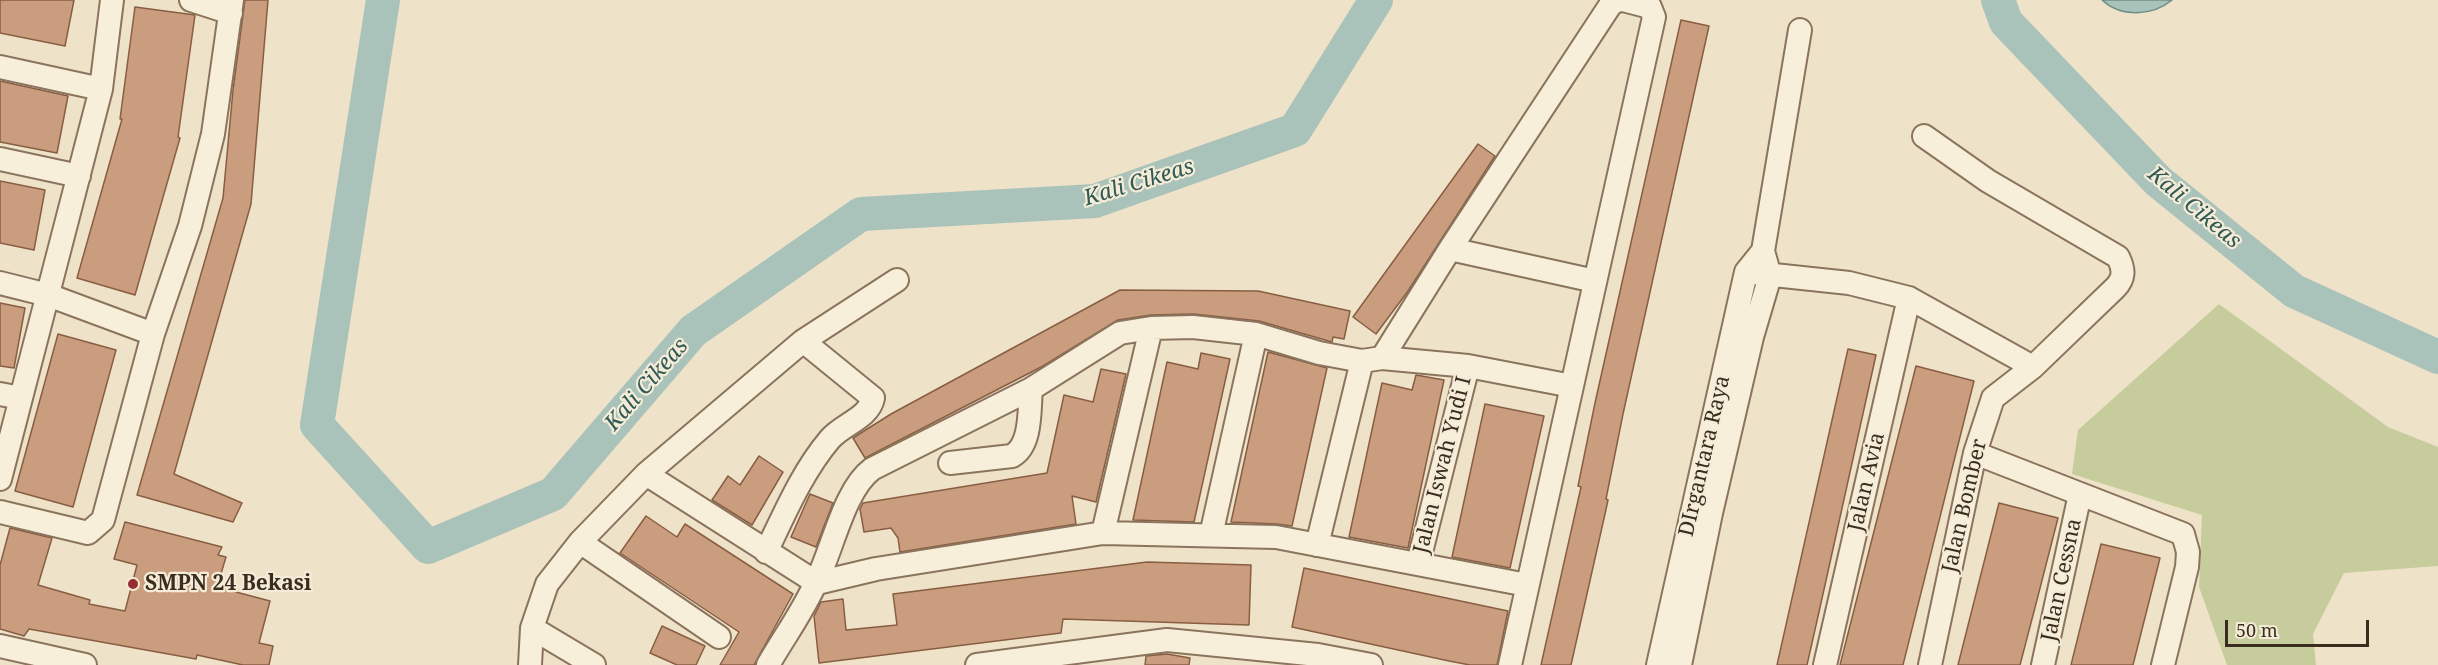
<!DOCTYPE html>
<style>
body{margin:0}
#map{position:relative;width:2438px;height:665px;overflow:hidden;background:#eee2c8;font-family:"Noto Serif",serif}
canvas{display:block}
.scale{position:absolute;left:2225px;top:620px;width:144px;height:27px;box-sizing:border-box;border:3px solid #3a2d20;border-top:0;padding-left:8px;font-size:18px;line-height:21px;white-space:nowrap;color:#3a2d20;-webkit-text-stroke:4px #f5ecd8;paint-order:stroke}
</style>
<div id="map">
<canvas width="2438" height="665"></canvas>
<div class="scale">50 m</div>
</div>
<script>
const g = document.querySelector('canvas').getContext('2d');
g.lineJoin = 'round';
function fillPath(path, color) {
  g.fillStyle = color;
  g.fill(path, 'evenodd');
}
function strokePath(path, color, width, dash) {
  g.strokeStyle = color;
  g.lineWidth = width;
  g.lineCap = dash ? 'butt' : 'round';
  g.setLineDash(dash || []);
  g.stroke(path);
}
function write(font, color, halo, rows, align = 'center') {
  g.font = font + ' "Noto Serif",serif';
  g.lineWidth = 4.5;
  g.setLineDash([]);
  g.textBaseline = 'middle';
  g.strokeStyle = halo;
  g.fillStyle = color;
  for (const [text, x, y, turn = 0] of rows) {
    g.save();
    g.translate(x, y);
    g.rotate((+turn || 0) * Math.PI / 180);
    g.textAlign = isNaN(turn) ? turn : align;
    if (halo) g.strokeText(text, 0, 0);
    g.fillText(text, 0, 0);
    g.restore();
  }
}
fillPath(new Path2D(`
 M 2219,304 L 2388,427 L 2438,447 L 2438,566 L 2344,573 L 2313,634 L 2316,665 L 2227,665 L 2199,587 L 2202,515 L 2072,474 L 2078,430 Z`), '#c7cc9c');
const water = new Path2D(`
 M 2102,0 L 2172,0 C 2153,16 2121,18 2102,0 Z`);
fillPath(water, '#a9c2ba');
strokePath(water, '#6f9088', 1.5);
strokePath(new Path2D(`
 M 383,0 L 317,425 L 428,547 L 553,494 L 693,331 L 861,214 L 1095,201 L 1295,130 L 1376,0
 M 1998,0 L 2006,22 L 2158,181 L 2294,291 L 2438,357`), '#a9c2ba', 34);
const building = new Path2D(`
 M 0,0 L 74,0 L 65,46 L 0,33 Z
 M 245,0 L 268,0 L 251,204 L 174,474 L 242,503 L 233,522 L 137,495 L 223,198 L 233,90 Z
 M 135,7 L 195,15 L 178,137 L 180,138 L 135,295 L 77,278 L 122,119 L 120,119 Z
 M 1681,20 L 1709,26 L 1623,414 L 1606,499 L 1608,500 L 1605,514 L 1571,665 L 1541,665 L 1581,487 L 1578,486 L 1595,403 Z
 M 0,81 L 68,96 L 57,153 L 0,142 Z
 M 1478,144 L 1495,156 L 1408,291 L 1376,334 L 1353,317 Z
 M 0,181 L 45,190 L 34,250 L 0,243 Z
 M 1120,290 L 1258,291 L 1350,311 L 1344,339 L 1333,337 L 1332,342 L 1259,321 L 1194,314 L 1151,315 L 1118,320 L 1043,366 L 865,458 L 853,438 L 891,414 Z
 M 0,303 L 25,308 L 14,368 L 0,366 Z
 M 58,334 L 116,350 L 73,507 L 15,491 Z
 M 1848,349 L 1876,355 L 1819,612 L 1807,665 L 1777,665 Z
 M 1268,352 L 1327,368 L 1292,526 L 1276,524 L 1231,522 Z
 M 1201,353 L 1230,359 L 1194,522 L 1133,520 L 1167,362 L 1198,369 Z
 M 1916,366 L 1974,381 L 1903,665 L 1840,665 Z
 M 1101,369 L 1126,374 L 1096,502 L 1072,496 L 1076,524 L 900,552 L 898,538 L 891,528 L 864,532 L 860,509 L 863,503 L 1047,473 L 1064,395 L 1093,402 Z
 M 1416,375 L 1444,380 L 1408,548 L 1349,537 L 1382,383 L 1412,390 Z
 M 1485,404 L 1544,416 L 1510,568 L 1452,557 Z
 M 759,456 L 783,472 L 752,525 L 712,500 L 728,476 L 740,485 Z
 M 810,494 L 833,503 L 816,547 L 791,537 Z
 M 1999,503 L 2058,518 L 2038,596 L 2020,665 L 1958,665 Z
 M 646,516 L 677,537 L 685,524 L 793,594 L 754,665 L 720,665 L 739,632 L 620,553 Z
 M 125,522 L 222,547 L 218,555 L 226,557 L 217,587 L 270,601 L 259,643 L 273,646 L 269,665 L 243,665 L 197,655 L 196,659 L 29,629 L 24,636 L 0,629 L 0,565 L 10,528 L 52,538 L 38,585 L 90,600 L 89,604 L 125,611 L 137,565 L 114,559 Z
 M 2101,544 L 2160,558 L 2133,665 L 2071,665 Z
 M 1147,562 L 1251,565 L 1249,625 L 1063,619 L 1061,633 L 819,663 L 814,616 L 821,602 L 843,599 L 846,630 L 897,625 L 893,594 Z
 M 1304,568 L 1508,611 L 1497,665 L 1470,665 L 1449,661 L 1292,627 Z
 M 662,626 L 705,646 L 696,665 L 677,665 L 650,653 Z
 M 1167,654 L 1190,658 L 1189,665 L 1145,665 L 1146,656 Z`);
fillPath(building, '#cb9d7f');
strokePath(building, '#885e43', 1.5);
const minor = new Path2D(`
 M 191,0 L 231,13
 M 0,67 L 101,89
 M 1924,136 L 1988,181 L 2118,257 C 2124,269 2125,278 2115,288 L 2033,367 L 1993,398 L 1975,453 L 1930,665
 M 0,159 L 79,176
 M 1450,249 L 1595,281
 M 1763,251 L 1800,30
 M 1755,273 L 1849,283 L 1909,298 L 2033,367
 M 0,283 L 48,295 L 153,334
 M 1382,358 L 1450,249 L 1611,4 L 1619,0
 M 0,394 L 21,398
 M 1975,453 L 2183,534 L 2188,552 L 2187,567 L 2163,665
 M 950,463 L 1012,456 C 1032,445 1029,409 1031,389
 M 646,474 L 817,583 L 876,569 L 1103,533 L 1276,537 L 1527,585
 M 0,479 L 101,89 L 112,0
 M 0,512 L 88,533 L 103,520 L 153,334 L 190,226 L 213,134 L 232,0
 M 1103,533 L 1151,328
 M 1211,535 L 1256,334
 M 580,542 L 719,637
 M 1317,545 L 1362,361
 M 766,552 C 785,513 802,472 830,439 C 843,424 869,418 873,398 L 803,341
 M 1418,564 L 1468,366
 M 532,628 L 594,665
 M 0,646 L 85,665
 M 530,665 L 532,628 L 547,584 L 580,542 L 646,474 L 803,341 L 897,280
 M 768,665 C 784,637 804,610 817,580 C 833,548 844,490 872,469 L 1031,389 L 1120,333 L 1151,328 L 1193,327 L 1256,334 L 1319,353 L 1362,361 L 1382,358 L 1468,366 L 1572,386
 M 977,665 L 1167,640 L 1318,655 L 1371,665
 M 1510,665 L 1654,17 L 1650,7 L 1623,0
 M 1658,665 L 1746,272 L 1763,251 L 1770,276 L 1752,337 L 1711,513 L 1680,665
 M 1825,665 L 1909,298
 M 2043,665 L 2080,494`);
strokePath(minor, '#8a745d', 26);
strokePath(minor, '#f8efdb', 22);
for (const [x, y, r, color] of [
 [133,584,6,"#972e31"]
]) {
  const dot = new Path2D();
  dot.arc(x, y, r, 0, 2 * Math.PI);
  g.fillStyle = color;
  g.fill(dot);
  strokePath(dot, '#f5ecd8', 2);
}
write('21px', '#3a2d20', '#f5ecd8', [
 ["DIrgantara Raya",1705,456,-77],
 ["Jalan Iswah Yudi I",1443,465,-76],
 ["Jalan Avia",1867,482,-77],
 ["Jalan Bomber",1965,506,-77],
 ["Jalan Cessna",2062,580,-78]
]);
write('bold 21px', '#3a2d20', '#f5ecd8', [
 ["SMPN 24 Bekasi",145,584]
], 'left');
write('italic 22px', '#305a56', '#f5ecd8', [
 ["Kali Cikeas",1139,183,-17],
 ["Kali Cikeas",2194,208,40],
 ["Kali Cikeas",647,385,-49]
]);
</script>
